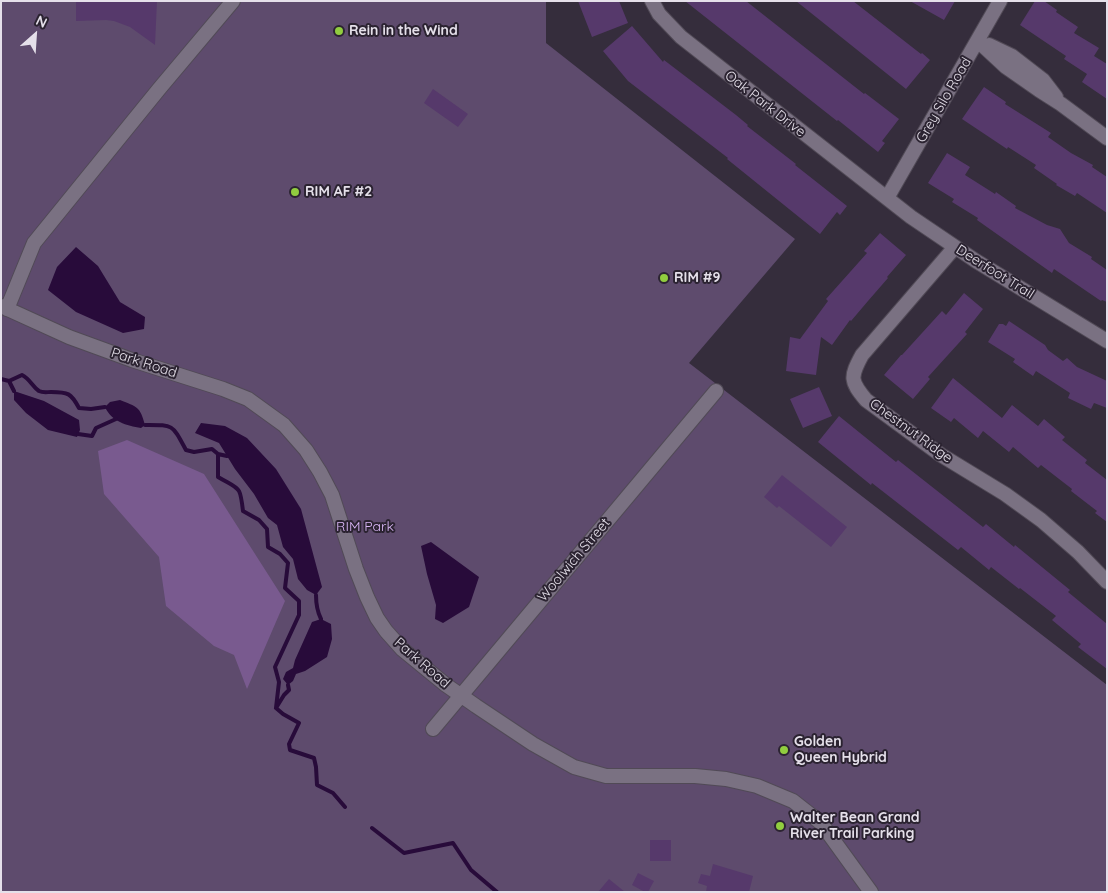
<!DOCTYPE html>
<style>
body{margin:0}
#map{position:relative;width:1108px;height:893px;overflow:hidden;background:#352d3c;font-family:Quicksand,sans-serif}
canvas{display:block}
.frame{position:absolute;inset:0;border:2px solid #e5e0ea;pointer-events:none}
.north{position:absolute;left:10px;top:10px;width:50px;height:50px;-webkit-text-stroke:4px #2b2331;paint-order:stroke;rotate:26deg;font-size:14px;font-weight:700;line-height:20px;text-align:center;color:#e5e0ea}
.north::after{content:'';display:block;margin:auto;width:18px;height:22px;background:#e5e0ea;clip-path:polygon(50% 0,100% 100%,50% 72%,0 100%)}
</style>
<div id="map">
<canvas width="1108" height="893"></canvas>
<div class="frame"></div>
<div class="north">N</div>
</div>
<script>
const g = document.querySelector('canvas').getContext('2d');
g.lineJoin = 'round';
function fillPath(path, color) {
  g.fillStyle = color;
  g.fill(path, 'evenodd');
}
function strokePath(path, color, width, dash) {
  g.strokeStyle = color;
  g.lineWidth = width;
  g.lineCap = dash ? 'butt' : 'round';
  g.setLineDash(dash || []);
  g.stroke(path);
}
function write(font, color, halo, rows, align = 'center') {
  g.font = font + ' Quicksand,sans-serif';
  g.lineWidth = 4;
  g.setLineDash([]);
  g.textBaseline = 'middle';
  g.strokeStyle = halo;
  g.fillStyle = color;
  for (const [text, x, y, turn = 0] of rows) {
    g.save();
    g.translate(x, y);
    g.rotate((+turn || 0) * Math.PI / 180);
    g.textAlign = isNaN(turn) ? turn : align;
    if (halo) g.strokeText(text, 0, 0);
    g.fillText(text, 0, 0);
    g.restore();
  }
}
fillPath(new Path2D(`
 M 1,1 L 546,1 L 546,43 L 795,239 L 689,363 L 1107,685 L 1107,892 L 1,892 Z`), '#5e4b6d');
fillPath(new Path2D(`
 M 127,440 L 204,474 L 285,601 L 247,689 L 234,655 L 214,646 L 166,606 L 159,557 L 104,494 L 98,451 Z`), '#795a8f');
fillPath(new Path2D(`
 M 76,247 L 98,266 L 120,302 L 145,317 L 144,329 L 123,333 L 76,312 L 48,290 L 57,267 Z
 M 14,391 L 44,401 L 79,420 L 80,430 L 77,437 L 48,430 L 26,413 L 14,400 Z
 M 120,400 C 137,407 140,406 145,425 L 141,428 C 127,426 111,421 105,407 L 110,402 Z
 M 201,423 L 225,426 L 247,438 L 276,469 L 301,509 L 322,587 L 316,595 L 307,590 L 298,579 L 293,559 L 283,547 L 277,525 L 268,518 L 254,494 L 235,469 L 219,443 L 195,433 Z
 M 431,542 L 479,577 L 469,607 L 443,623 L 435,619 L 436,605 L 427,574 L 421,546 Z
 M 321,619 L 331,624 L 332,639 L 327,657 L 305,671 L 296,674 L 293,681 L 288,685 L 283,679 L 286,672 L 293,668 L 295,660 L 312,622 Z`), '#280b3a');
strokePath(new Path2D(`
 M 1,379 L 9,381 L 22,375 C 30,379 32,386 39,391 C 43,393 47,392 51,392 C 68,392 71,393 79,408 L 91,409 L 105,407
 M 9,381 L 14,391
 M 145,425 C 174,425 172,424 186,450 L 194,452 L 212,449 L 218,454 L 218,477 C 240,490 240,485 243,511 L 259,520 L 267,529 L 268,547 L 280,554 L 288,563 L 285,588 L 299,601 L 299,615 L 275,667 L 279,682 L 276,708 L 283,714 L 299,723 L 289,744 L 290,750 L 314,758 L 316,767 L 317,785 L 333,793 L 345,807
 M 78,434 L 92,436 L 96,428 L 116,419
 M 218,454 L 227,456
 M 316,595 C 316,604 317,611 321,619
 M 276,708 L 284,695 L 289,690 L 288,685
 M 372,828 L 404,853 L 453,843 L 471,870 L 497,892`), '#280b3a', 4);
fillPath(new Path2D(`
 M 76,1 L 157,1 L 155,45 L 130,27 L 114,21 L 106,20 L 76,21 Z
 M 578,1 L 619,1 L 628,23 L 592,37 Z
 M 685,1 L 746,1 L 864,94 L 865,93 L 899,119 L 882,141 L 885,143 L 878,152 L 838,120 L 837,121 Z
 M 796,1 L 853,1 L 921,54 L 922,53 L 930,60 L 906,89 Z
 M 910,1 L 955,1 L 944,20 Z
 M 1035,1 L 1044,1 L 1057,10 L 1056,12 L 1078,27 L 1074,33 L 1099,48 L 1094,56 L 1107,64 L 1107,99 L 1082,82 L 1087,74 L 1064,59 L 1066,56 L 1020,25 Z
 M 632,26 L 663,62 L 664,60 L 736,115 L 748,125 L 747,126 L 796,164 L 795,165 L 847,206 L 840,215 L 837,212 L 820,234 L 727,159 L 728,158 L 628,81 L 603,51 Z
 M 984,87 L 1006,102 L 1005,104 L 1051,133 L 1048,137 L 1071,153 L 1093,165 L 1092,167 L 1107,177 L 1107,213 L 1077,193 L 1075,196 L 1056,185 L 1057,184 L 1034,168 L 1036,165 L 1008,147 L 1007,149 L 962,119 Z
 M 433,89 L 468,114 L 458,127 L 424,103 Z
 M 947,153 L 970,167 L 965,175 L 995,194 L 996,192 L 1016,206 L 1015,208 L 1047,225 L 1060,229 L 1069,243 L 1092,257 L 1091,259 L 1107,270 L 1107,302 L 1102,300 L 1101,301 L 1054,269 L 1052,273 L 977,220 L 978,218 L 952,202 L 954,199 L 928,183 Z
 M 880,233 L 906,255 L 887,277 L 888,278 L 868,301 L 851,321 L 850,320 L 832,345 L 821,337 L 816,375 L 786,371 L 790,337 L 800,339 L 828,301 L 826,299 L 867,253 L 864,251 Z
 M 964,293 L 983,309 L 965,332 L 967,334 L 928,377 L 930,379 L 913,399 L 884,375 L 901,355 L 902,355 L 942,311 L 946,315 Z
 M 1009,321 L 1045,345 L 1048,350 L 1063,361 L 1067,358 L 1077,367 L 1107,381 L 1107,408 L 1094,403 L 1091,409 L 1068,398 L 1070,393 L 1036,371 L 1033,376 L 1013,362 L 1015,359 L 988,342 L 999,324 L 1003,324 L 1006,326 Z
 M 953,378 L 1002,418 L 1012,405 L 1038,426 L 1044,419 L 1065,437 L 1062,440 L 1087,460 L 1085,463 L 1107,480 L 1107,522 L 1095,513 L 1097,511 L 1071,491 L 1072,489 L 1041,465 L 1038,468 L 1013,447 L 1009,452 L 983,431 L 978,438 L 954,418 L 951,422 L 931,408 Z
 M 819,387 L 832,416 L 803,428 L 790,399 Z
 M 839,416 L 896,462 L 898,460 L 983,527 L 986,524 L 1014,547 L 1015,545 L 1070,590 L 1068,592 L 1107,624 L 1107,669 L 1078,647 L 1081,644 L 1052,620 L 1056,616 L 1020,588 L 1019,589 L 991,567 L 989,570 L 961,547 L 958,550 L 872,483 L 871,485 L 818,442 Z
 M 782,475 L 847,527 L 831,547 L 779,506 L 777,508 L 764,497 Z
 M 650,840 L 671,840 L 671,861 L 650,861 Z
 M 713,864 L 753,876 L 749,892 L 706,892 L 707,886 L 698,883 L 701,874 L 710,876 Z
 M 638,873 L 654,881 L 648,892 L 645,892 L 632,885 Z
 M 609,879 L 625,892 L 598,892 Z`), '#56396b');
const minor = new Path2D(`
 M 652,1 L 659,14 L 681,37 L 911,217 L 976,261 L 1107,341
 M 978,41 L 1006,67 L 1039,90 L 1061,104 L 1107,138
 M 989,45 L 1012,56 L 1043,80 L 1056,97
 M 887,198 L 1000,1
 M 955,247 L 862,355 C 850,377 850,381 866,400 L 941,455 L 1005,494 L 1041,520 L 1078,552 L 1107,582
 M 1,306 L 69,337 L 132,360 L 223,389 L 248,399 L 284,425 L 306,450 L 320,472 L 332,495 L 356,569 L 367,597 L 377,618 L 386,631 L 402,649 L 446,685 L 476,706 L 533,744 L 574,767 L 606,776 L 695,776 L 726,779 L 757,786 L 793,801 L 821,823 L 871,892
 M 7,309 L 34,243 L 159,89 L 233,1
 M 433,729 L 716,391`);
strokePath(minor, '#514a56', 16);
strokePath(minor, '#7a7182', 14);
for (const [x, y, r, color] of [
 [339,31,5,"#91cd3f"],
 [295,192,5,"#91cd3f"],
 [664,278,5,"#91cd3f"],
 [784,750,5,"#91cd3f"],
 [780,826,5,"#91cd3f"]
]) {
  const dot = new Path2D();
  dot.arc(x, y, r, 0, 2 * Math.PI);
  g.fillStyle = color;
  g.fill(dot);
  strokePath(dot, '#2b2331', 2);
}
write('bold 14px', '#e5e0ea', '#2b2331', [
 ["Rein in the Wind",349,31],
 ["RIM AF #2",305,192],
 ["RIM #9",674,278],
 ["Golden",794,742],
 ["Queen Hybrid",794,758],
 ["Walter Bean Grand",790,818],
 ["River Trail Parking",790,834]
], 'left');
write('14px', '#e5e0ea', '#2b2331', [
 ["Grey Silo Road",944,100,-60],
 ["Oak Park Drive",765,104,38],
 ["Deerfoot Trail",995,272,32],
 ["Park Road",144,363,18],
 ["Chestnut Ridge",911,431,36],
 ["Woolwich Street",574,560,-50],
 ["Park Road",422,663,41]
]);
write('14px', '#dab7f7', '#2b2331', [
 ["RIM Park",365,527]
]);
</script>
